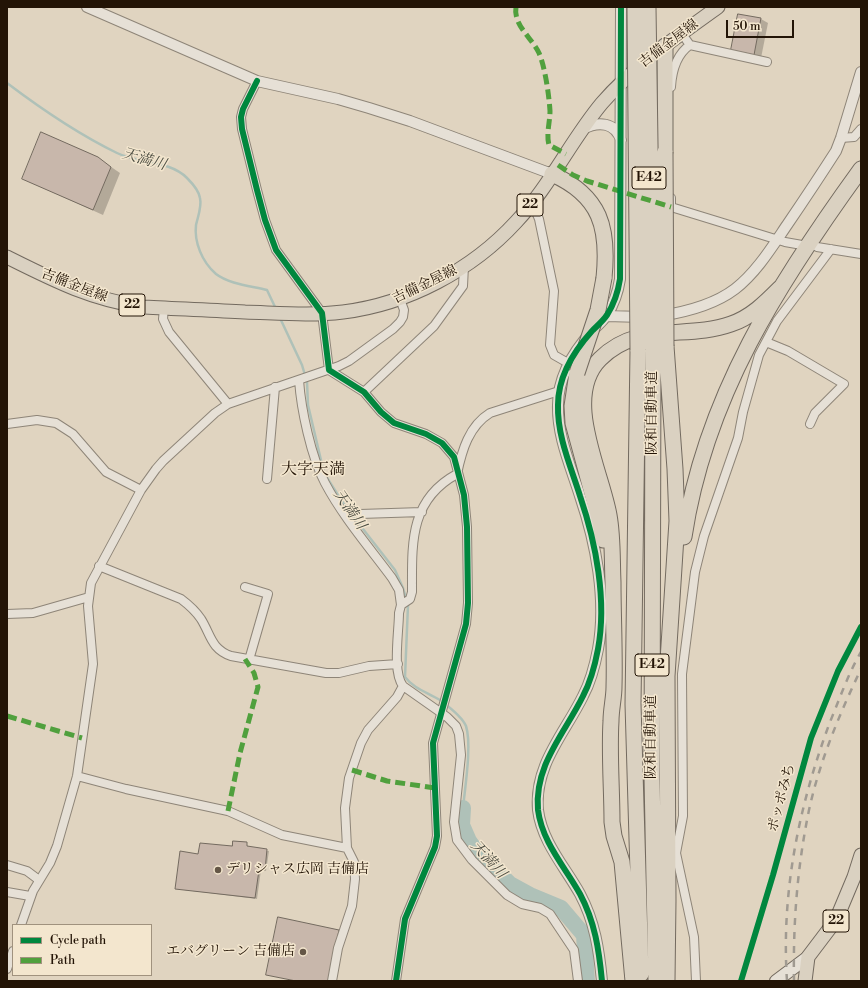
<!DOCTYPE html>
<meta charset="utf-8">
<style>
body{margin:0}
#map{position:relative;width:868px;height:988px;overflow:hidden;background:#e0d4c0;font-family:"Libre Bodoni",serif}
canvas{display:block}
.frame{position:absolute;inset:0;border:8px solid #231406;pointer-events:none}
.legend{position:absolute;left:12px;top:924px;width:140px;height:52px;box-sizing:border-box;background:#f3e6ce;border:1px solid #a0927e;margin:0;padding:5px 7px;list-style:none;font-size:12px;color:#231406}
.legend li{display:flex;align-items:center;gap:8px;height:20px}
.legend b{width:20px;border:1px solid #a0927e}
.scale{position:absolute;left:726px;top:20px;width:68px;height:18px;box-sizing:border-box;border:2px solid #231406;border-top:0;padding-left:5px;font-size:12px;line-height:14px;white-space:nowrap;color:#231406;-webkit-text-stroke:3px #f3e6ce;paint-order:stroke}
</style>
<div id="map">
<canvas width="868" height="988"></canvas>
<div class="frame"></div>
<ul class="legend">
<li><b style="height:5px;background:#00873e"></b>Cycle path</li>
<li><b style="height:5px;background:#50a03d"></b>Path</li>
</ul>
<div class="scale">50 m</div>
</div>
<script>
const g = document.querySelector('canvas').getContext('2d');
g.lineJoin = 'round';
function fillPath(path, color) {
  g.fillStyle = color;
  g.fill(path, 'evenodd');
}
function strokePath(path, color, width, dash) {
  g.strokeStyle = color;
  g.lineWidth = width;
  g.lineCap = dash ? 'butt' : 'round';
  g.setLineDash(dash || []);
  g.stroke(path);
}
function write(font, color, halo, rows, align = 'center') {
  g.font = font + ' "Libre Bodoni","Noto Serif JP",serif';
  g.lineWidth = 3;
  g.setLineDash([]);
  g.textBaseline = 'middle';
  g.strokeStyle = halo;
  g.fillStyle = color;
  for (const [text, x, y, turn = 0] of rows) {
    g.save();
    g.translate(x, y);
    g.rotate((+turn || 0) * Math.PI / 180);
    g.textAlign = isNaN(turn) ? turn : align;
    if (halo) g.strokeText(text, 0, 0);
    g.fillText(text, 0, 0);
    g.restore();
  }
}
fillPath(new Path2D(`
 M 739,15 L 761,19 L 768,23 L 761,58 L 739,54 Z
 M 98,158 L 120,173 L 103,215 L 23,179 Z
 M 246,843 L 248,848 L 269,851 L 266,871 L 261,870 L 257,899 L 176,889 L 199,855 Z`), '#0003');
strokePath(new Path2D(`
 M 7,83 C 40,108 80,135 117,153 C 139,164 169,160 187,178 C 192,183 199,191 200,198 C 202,207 198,216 196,225 C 194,242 202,262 216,274 C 229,284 251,286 267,290 L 276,309
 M 280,318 L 302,365 L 307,382 L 308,405 L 324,473 L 345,506 L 395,570 L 403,588 L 408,605 L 405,677 C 414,689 427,692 440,700 C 448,706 462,716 466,726 C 472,745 465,787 463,808`), '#afc1b8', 2.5);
strokePath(new Path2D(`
 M 463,808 L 462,825 L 469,841 L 477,852 L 510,884 L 532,896 L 561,908 L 584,935 L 587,981`), '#afc1b8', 16);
const building = new Path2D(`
 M 738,14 L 761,18 L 754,55 L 731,50 Z
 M 41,132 L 98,157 L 111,167 L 93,210 L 22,179 Z
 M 233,841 L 247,842 L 247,846 L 267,849 L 265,870 L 259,870 L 255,898 L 175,889 L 180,851 L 198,854 L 200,843 L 232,846 Z
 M 278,917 L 339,930 L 329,981 L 296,981 L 266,975 Z`);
fillPath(building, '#c8b7ab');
strokePath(building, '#736a5f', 1);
const minor = new Path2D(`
 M 690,45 L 767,62
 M 257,81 L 243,109 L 241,117 L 242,129 L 257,190 L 265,220 L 276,250 L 322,313 L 329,370 L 364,392 L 381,412 L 394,423 L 426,434 L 442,443 L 454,457 L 464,495 L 467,527 L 468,603 L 466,624 L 433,743 L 437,836 L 435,847 L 405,919 L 396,981
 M 671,87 C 672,71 677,54 690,45 L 682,34
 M 841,138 L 854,137 L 861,129
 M 671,198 L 671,207 L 785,242 L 802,245
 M 532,203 L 539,219 L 554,291 L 550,345 L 554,355 L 568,363
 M 817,247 L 861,254
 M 164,308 L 163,319 L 169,332 L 228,404
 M 766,342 L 788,351 L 844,384 L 815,413 L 810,424
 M 299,380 C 301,409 311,457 325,483 C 343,517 369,547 392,578 L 399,590 L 401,605
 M 364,392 L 434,326 L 463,286 L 464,266
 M 7,424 L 37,420 L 56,423 L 73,434 L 106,472 L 141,490
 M 267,479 L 275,387
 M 360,514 L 422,512
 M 99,566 L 181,599 C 189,605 195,610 201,619 C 211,635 211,649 231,656 L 326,673 L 339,673 L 369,666 L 398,664
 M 245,587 L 268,594 L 249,660
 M 7,614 L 33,613 L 89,597
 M 403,686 L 447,717 L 456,726 L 459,734 L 461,755 L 454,822 L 457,840 L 472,860 L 507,895 L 522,904 L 540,908 L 550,914 L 574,950 L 578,981
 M 77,776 L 126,789 L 228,811 L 282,835 L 347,848
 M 7,865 L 27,871 L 39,880
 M 7,892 L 30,896
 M 21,925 L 33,891 L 50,863 L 57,846 L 77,776 L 93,664 L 88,606 L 91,583 L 141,490 L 156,469 L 163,461 L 215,413 L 228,404 L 339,366 L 349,361 L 393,329 L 400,322 L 403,317 L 404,310 L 400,299
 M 7,969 L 13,951
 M 332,981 L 338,948 L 352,906 L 355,879 L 354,862 L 347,848 L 345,808 L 349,778 L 361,743 L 368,730 L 397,697 L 403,686 C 392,672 399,631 399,613 L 401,605 L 410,599 L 412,592 C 412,544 409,500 457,474 C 462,450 469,426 490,413 L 559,391
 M 696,981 L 694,937 L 676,853 L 683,816 L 682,674 L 695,572 L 704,536 L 738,438 L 743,412 L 759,355 L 777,321 L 831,249`);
const tertiary = new Path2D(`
 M 87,7 L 257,81 L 338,99 L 369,108 L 410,121 L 552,174
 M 583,129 C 598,121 615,122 621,140
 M 607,316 L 642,317
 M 660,316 C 686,312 714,305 735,289 C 756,273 772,247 787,225 C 804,200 820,176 836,151 L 841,138 L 861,72
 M 602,981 C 599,950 595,922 580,894 C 565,867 542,842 538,810 C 534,765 565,733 583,696 C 591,681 595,665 598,649 C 607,600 596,543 580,496 C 571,467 557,436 558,405 C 558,376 573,352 592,331 C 597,326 603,321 607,315 C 614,304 618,292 620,279 L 621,7`);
const secondary = new Path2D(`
 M 776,981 L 808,957`);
const primary = new Path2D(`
 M 7,257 C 53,280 92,300 144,307 C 178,309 212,310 245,312 C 278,313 311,316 343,312 C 408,304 472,270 516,222 C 550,186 571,140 602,103 C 635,65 678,36 718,7
 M 805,981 L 808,957 L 836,920 L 854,877 L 861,855`);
const motorway = new Path2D(`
 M 665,152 L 665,46
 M 552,174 C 601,196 609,228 604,278
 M 666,346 L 675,469 L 677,521 L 667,676 L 668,901 L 667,981
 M 653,349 L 652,777 L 656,981
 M 638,350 L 633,704 L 641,974
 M 577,373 L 572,406 L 573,423 L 600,522 L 603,540
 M 684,537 C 705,397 779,282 861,169
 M 633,981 L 622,862 L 614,836 L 612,822 C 612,789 609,754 611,721 C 611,709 614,698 614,687 C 615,652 613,617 613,582 C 612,560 613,537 609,515 C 601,470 562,397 600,359 C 638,321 686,340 731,324 C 752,317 767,301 782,286`);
strokePath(minor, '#8e8578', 10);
strokePath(tertiary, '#8e8578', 12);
strokePath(secondary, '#736a5f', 14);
strokePath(primary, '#736a5f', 15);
strokePath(motorway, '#736a5f', 17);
strokePath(minor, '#e6e0d6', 8);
strokePath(tertiary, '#e6e0d6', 10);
strokePath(secondary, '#e6e0d6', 12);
strokePath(primary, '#dad1c1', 13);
strokePath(motorway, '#dad1c1', 15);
strokePath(new Path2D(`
 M 787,981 C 781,892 799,805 830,722 C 840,698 848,674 861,652
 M 794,981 C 793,925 797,870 808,815 C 818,765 839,715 861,669`), '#a09a91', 2.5, [7, 7]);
const motorwayBridge = new Path2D(`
 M 635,7 L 638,350
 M 648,7 L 653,349
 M 665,152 L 666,346
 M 577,373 L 598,310 L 604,278`);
strokePath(motorwayBridge, '#736a5f', 17, []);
strokePath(motorwayBridge, '#dad1c1', 15);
strokePath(new Path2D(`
 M 516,7 C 513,25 532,38 539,53 C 545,67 549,95 550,111 C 550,122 546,134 549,145 L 566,154
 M 558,165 L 573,175 L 587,181 L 671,207
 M 7,716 L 82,738
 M 352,770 L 387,781 L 435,788
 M 228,811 L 240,753 L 258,687 L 254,673 L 245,659`), '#50a03d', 5, [10, 5]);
strokePath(new Path2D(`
 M 257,81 L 243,109 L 241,117 L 242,129 L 257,190 L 265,220 L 276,250 L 322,313 L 329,370 L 364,392 L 381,412 L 394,423 L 426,434 L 442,443 L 454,457 L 464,495 L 467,527 L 468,603 L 466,624 L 433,743 L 437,836 L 435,847 L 405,919 L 396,981
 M 602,981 C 599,950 595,922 580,894 C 565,867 542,842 538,810 C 534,765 565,733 583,696 C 591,681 595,665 598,649 C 607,600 596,543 580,496 C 571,467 557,436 558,405 C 558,376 573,352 592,331 C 597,326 603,321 607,315 C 614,304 618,292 620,279 L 621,7
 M 741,981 L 773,875 L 811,738 L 838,671 L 861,627`), '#00873e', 6);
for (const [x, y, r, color] of [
 [218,870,4,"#655747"],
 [303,952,4,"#655747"]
]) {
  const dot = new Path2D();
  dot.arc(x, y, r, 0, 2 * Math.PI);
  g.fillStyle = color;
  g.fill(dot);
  strokePath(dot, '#f3e6ce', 1.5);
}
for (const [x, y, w] of [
 [649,178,34],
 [530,205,26],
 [132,305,26],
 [652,665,34],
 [836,921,26]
]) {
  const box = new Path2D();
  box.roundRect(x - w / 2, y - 11, w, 22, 3);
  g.fillStyle = '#f3e6ce';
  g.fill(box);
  strokePath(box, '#231406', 1);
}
write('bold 13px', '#231406', null, [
 ["E42",649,178],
 ["22",530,205],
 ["22",132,305],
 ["E42",652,665],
 ["22",836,921]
]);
write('14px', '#231406', '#f3e6ce', [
 ["吉備金屋線",669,44,-37],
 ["吉備金屋線",425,285,-26],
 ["吉備金屋線",74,286,21],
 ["阪和自動車道",653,413,-90],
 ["阪和自動車道",652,737,-90],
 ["ポッポみち",782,798,-75]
]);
write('14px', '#231406', '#f3e6ce', [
 ["デリシャス広岡 吉備店",226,870],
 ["エバグリーン 吉備店",295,952,"right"]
], 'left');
write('italic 15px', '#4d4e43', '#f3e6ce', [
 ["天満川",144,160,16],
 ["天満川",349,510,55],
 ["天満川",488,860,48]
]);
write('16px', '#231406', '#f3e6ce', [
 ["大字天満",313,470]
]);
</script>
